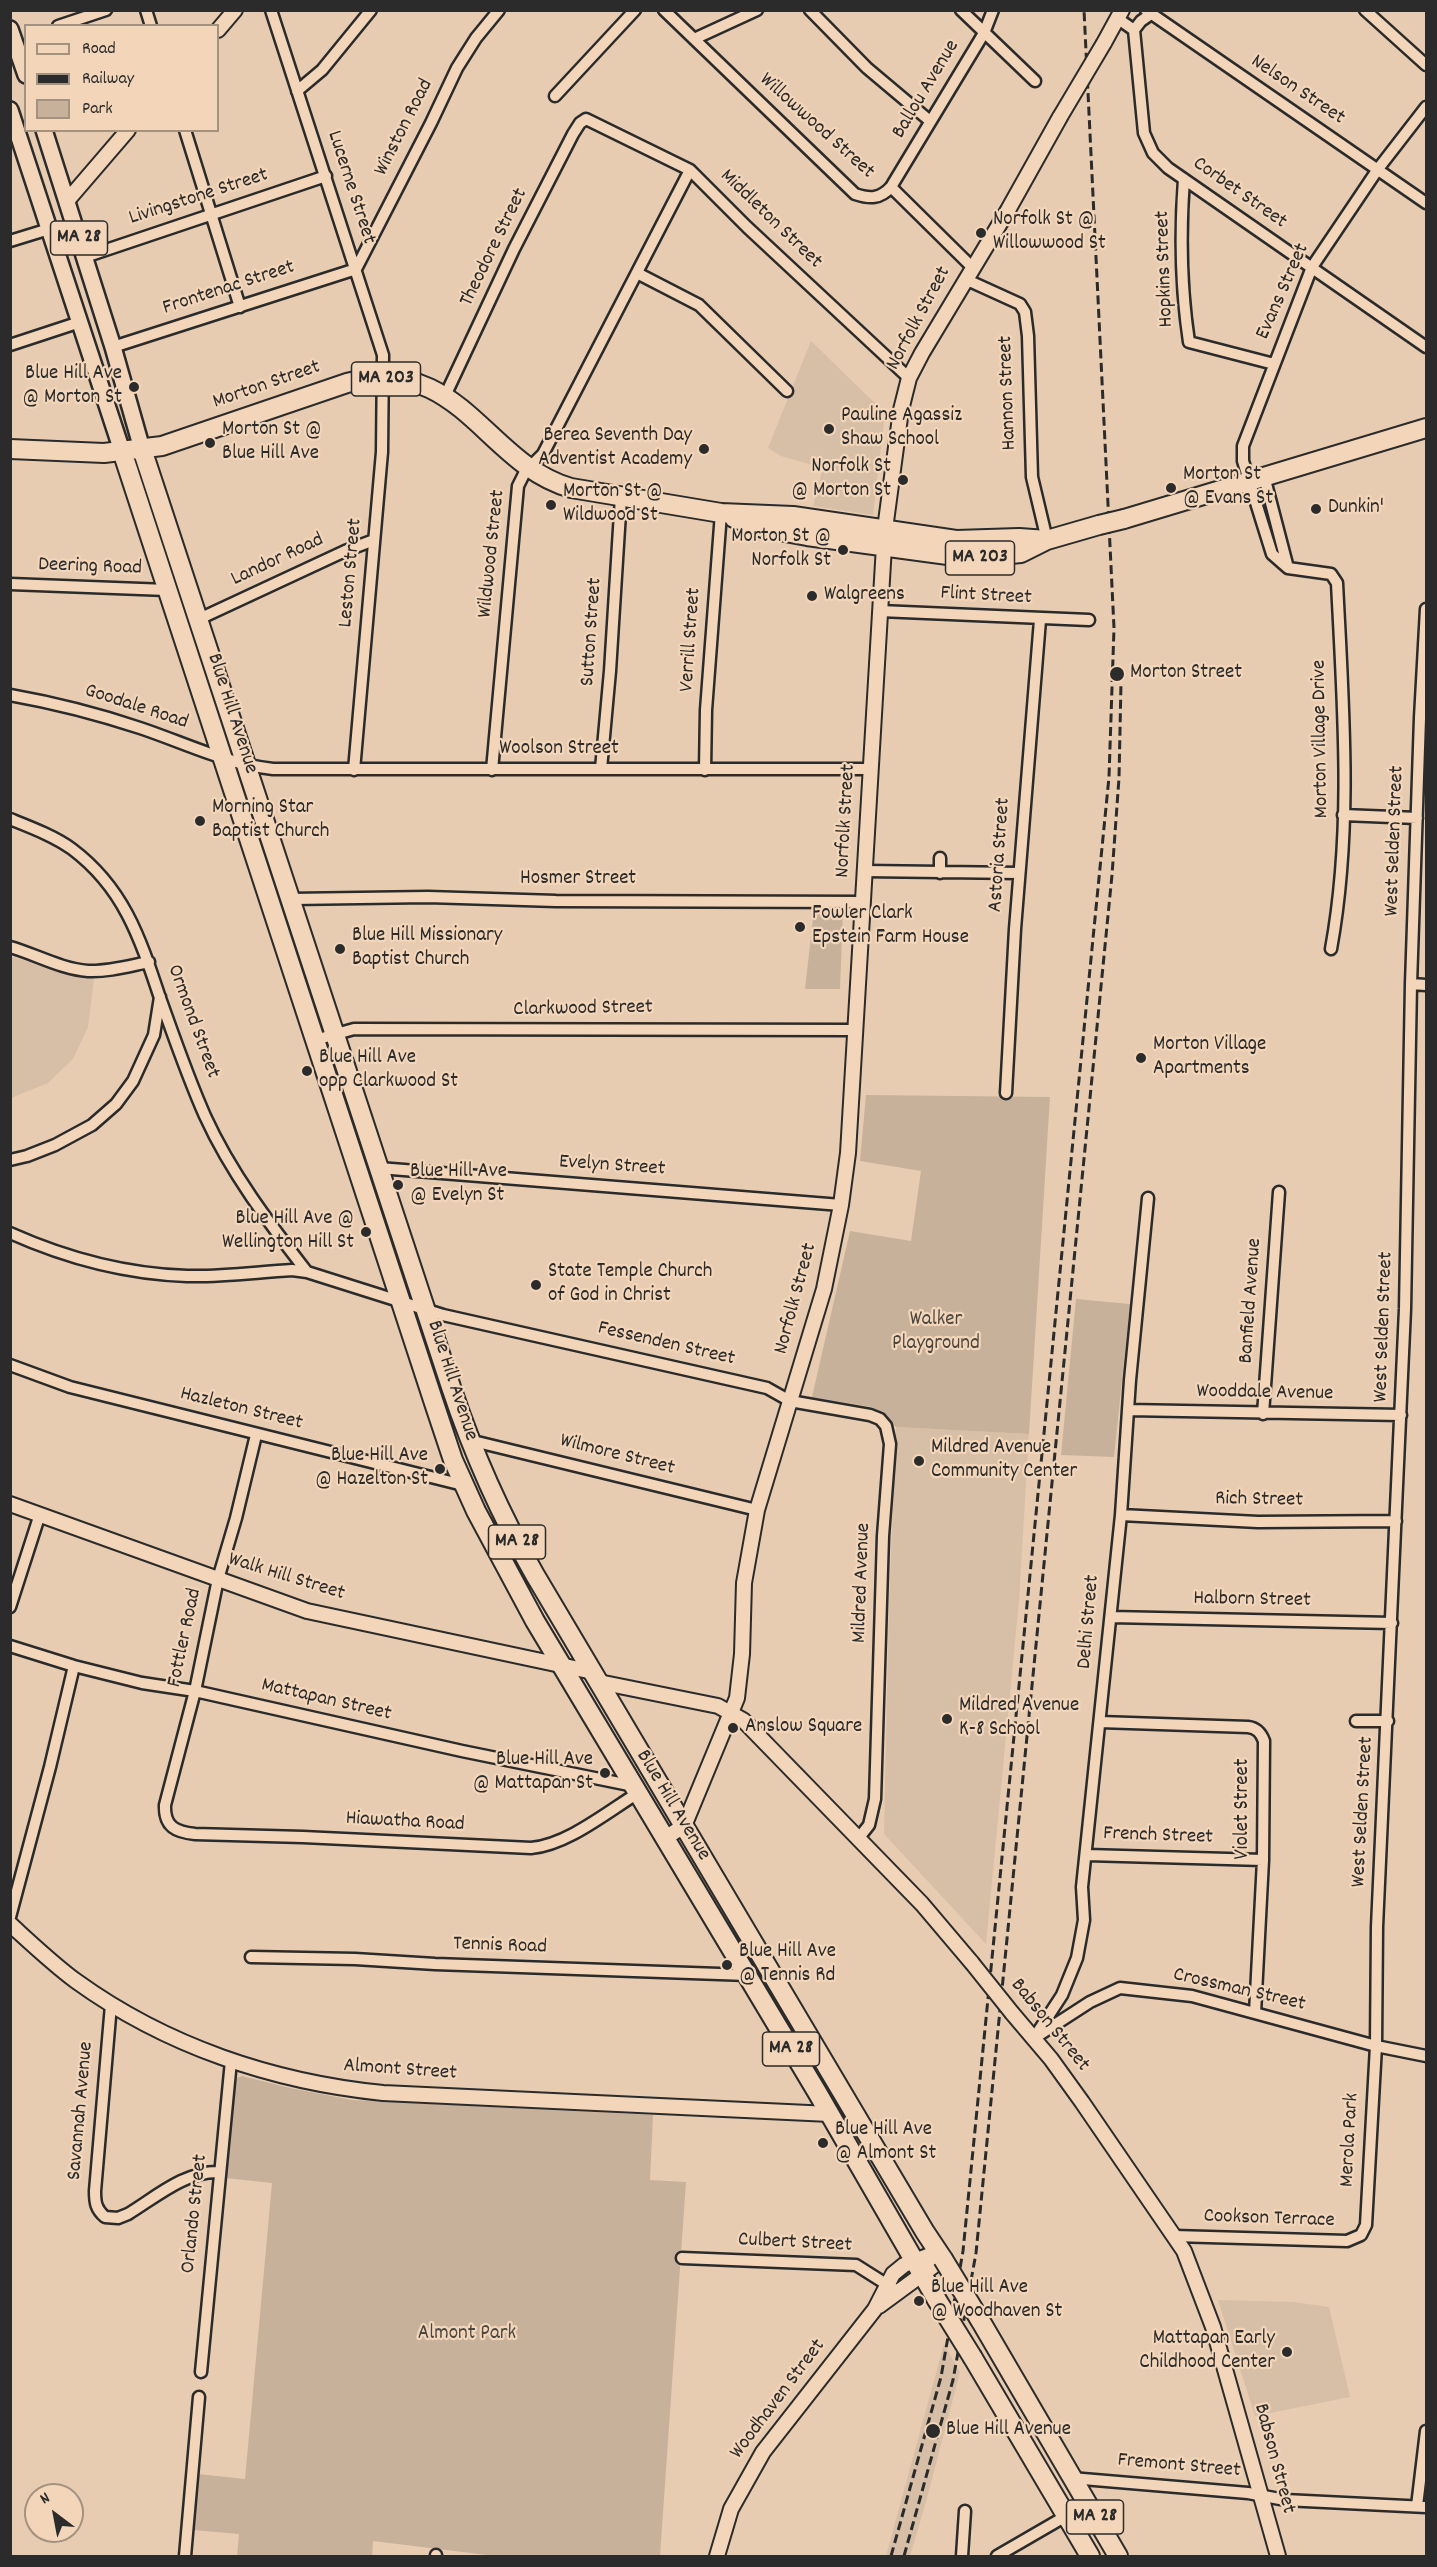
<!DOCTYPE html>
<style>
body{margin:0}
#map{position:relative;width:1437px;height:2567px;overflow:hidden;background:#e7ccb1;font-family:Dekko,sans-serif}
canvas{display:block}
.frame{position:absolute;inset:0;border:12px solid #2b2b2b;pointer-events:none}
.legend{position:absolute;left:24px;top:24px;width:195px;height:108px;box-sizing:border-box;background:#f3d6b9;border:2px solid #a39280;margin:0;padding:8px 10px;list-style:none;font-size:18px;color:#2b2b2b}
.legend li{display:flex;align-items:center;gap:12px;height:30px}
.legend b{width:30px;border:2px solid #a39280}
.north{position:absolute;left:24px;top:2483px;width:60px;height:60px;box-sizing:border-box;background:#f3d6b9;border:2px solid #a39280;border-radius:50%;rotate:328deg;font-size:16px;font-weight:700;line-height:24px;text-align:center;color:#2b2b2b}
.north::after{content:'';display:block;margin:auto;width:21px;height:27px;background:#2b2b2b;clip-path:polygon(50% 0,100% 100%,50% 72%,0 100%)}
</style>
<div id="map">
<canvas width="1437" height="2567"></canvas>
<div class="frame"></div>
<ul class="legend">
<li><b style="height:8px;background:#f3d6b9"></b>Road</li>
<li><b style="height:8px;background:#2b2b2b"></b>Railway</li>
<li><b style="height:16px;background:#c8b19a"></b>Park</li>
</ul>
<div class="north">N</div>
</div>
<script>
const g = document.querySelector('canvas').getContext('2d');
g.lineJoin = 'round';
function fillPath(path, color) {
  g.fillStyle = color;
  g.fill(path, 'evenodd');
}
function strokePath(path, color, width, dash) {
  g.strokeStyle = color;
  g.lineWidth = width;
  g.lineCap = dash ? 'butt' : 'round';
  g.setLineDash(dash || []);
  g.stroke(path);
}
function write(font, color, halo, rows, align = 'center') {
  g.font = font + ' Dekko,sans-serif';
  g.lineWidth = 4.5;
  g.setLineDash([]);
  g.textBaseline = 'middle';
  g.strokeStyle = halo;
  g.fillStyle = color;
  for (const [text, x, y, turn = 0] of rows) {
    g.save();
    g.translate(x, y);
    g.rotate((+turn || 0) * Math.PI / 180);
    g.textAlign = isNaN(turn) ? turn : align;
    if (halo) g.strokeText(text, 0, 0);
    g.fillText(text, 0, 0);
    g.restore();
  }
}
fillPath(new Path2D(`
 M 811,341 L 885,413 L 873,515 L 813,506 L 823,468 L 781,456 L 768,448 Z
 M 11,956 L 68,975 L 94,978 L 88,1027 L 73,1059 L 48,1083 L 11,1098 Z
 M 896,1427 L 1029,1434 L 1019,1600 L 986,1944 L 884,1834 L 889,1605 Z
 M 1218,2300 L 1293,2302 L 1329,2307 L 1350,2397 L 1255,2416 Z
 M 944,2344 L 960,2372 L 926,2502 L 910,2556 L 886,2556 Z`), '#d7bea6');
fillPath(new Path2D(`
 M 843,909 L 840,989 L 805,989 L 814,910 Z
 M 866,1095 L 1050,1097 L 1029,1434 L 896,1427 L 872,1407 L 812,1397 L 850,1231 L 911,1241 L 921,1171 L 860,1161 Z
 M 1076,1299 L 1130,1304 L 1114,1457 L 1061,1455 Z
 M 242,2076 L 290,2088 L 352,2100 L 653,2115 L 650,2180 L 686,2182 L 660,2556 L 495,2556 L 373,2541 L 372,2556 L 237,2556 L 239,2534 L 193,2530 L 198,2474 L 245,2479 L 272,2183 L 225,2178 L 233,2089 L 237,2078 Z`), '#c8b19a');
const street = new Path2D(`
 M 146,10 L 151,26
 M 271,10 L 383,355 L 382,452 L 354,770
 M 664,10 L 855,194 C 870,199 880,199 891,187 L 972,267
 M 810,10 L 867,68 L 930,121
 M 961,10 L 1035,81
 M 1146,10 L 1426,203
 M 1365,10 L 1426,65
 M 1117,18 L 1134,30 L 1144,133 L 1153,153 L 1168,168 L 1426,347
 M 58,26 L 106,10
 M 1134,30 L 1141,21 L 1151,14
 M 694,39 L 757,10
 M 297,91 L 322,70 L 371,10
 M 555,96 L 635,10
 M 185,130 L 240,307
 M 1184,179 C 1180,232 1181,289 1189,342 L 1274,364
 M 891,187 L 984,33 L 993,10
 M 10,241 L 49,229
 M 85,257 L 326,176
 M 637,273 L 699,305 L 787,391
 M 965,279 L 1020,304 L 1025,312 L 1028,336 L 1032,477 L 1047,540
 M 10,345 L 80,322
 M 113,347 L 356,269 L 431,123 L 457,68 L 476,38 L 499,10
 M 445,396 L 514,249 L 573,134 L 580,123 L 586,119 L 690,170 L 747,227 L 909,378
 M 1264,476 L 1288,568
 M 10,584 L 167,590
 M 880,611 L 1089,620
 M 199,619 L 345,551 L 374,540
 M 10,695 C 55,703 98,714 140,728 C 185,743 226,764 273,769 L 871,769
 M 601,769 L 610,671 L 621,497
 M 492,770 L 518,486 L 525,472 L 543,454 L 690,170
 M 705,770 L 706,710 L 721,513
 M 1343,815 L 1417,818
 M 10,819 C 30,827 54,836 72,849 C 124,888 140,938 160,998 C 174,1037 188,1078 205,1116 C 231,1173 269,1223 307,1272
 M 865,871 L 1019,873
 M 940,873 L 940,858
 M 291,899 L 428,897 L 556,901 L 863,902
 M 10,947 C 35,954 61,969 88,971 C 108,972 129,966 149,962
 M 1331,949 C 1353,829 1343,704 1337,583 L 1331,574 L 1288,568 L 1272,554 L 1243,461 L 1243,446 L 1312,267 L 1378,169 L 1426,107
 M 1411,984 L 1426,985
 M 315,1040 L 354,1029 L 854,1030
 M 1006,1093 L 1015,929 L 1040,620
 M 10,1160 L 27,1156 L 55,1145 L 92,1125 L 116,1104 L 133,1081 L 154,1035 L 160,997
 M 379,1168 L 841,1205
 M 10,1233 C 66,1258 126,1274 187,1276 C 222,1277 257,1272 292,1270 L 307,1272 L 443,1315 L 767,1388 L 790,1401 L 870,1415 L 880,1419 L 886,1426 L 890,1444 L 883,1536 L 875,1799 L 869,1825 L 858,1839
 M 10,1365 L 70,1387 L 463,1485
 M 1128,1410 L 1401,1415
 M 1263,1414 L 1279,1192
 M 256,1435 L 236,1518 L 218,1579 L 195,1691 L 165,1805 C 164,1827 176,1832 195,1834 L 303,1837 L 531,1848 C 567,1845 607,1812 638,1793
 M 469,1440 L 757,1510
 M 1121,1515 L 1258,1522 L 1396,1521
 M 10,1607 L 40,1514
 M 1111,1617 L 1392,1623
 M 10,1646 L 74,1666 L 142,1683 L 195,1691 L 462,1751 L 634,1786
 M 1356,1721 L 1388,1721
 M 1100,1722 L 1248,1727 C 1257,1728 1261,1733 1264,1741 L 1263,1860 L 1255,2013
 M 1087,1855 L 1263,1860
 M 10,1917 L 50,1767 L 74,1666
 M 251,1957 L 355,1959 L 435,1964 L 748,1975
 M 111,2005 L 95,2191 C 95,2203 96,2209 105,2217 L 118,2218 L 128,2214 C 156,2197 185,2171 219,2172
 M 1039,2035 L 1090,2002 L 1120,1988 L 1192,1996 L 1376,2046 L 1426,2056
 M 1034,2038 L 1062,1995 L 1077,1958 L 1084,1920 L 1082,1887 L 1121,1515 L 1130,1380 L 1148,1198
 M 1174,2236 L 1347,2241 L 1361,2235 L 1366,2225 L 1376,2046 L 1377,1927 L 1405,1309 L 1411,984 L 1420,718 L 1426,609
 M 682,2258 L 856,2265 L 894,2289
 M 201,2372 L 231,2061
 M 1071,2478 L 1248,2493 L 1285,2500 L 1426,2507
 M 1417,2506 L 1426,2431
 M 185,2556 L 199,2397
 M 436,2556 L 436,2555
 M 962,2556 L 965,2511
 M 997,2556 L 1066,2516`);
const secondary = new Path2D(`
 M 218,30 L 235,10
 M 1104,43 L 1122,10
 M 67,201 L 128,130
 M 10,1504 L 307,1611 L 593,1672
 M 599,1682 L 718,1706 L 743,1720 L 922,1904 L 972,1963
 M 665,1838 L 684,1826 L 737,1698 L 742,1654 L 744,1583 L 757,1510 L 824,1289 L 841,1205 L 848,1153 L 885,529 L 901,410 L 909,378 L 922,353 L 1008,210 L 1060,117
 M 10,1924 C 32,1944 53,1964 76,1981 C 166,2046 273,2082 383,2093 L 830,2114
 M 1012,2013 L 1051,2059 L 1082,2102 L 1184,2251 L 1213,2327 L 1278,2556
 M 879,2306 L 943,2259
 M 717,2556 L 731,2509 L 763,2452 L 875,2309 L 893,2274 L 904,2265 L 938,2252`);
const primary = new Path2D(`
 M 10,29 L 26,75
 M 10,110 L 122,451
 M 44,130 L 113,347 L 142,449`);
const highway = new Path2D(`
 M 10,449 L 104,453 L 162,446 L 347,383 C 460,353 485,464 571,488 L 721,513 L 793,516 L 956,540 L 1019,538 L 1047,540
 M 142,449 L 451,1387 C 473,1453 500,1514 535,1575 L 925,2232 L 943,2259
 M 122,451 L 435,1406 L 453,1460 L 476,1511 L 535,1621 L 817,2092 L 937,2300
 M 734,518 L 763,528 L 807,536 L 970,558 L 1021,553 L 1047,540 L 1099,525
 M 1124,519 L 1426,428
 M 980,2320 L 1118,2556
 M 973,2358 L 1090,2556`);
strokePath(street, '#2b2b2b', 15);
strokePath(secondary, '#2b2b2b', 18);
strokePath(primary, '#2b2b2b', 20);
strokePath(highway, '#2b2b2b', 22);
strokePath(street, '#f3d6b9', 10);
strokePath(secondary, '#f3d6b9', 14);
strokePath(primary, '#f3d6b9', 15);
strokePath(highway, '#f3d6b9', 18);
strokePath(new Path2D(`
 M 891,2556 L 941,2377 L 963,2251 L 1109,777 L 1114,628 L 1084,10
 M 904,2556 L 953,2380 L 976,2253 L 1112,875 L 1119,778 L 1121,682`), '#2b2b2b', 3, [9, 4.5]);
const secondaryBridge = new Path2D(`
 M 1060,117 L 1104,43
 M 972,1963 L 1012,2013`);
const highwayBridge = new Path2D(`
 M 1099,525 L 1124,519
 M 943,2259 L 980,2320
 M 937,2300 L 973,2358`);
strokePath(secondaryBridge, '#2b2b2b', 18, []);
strokePath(highwayBridge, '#2b2b2b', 22, []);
strokePath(secondaryBridge, '#f3d6b9', 14);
strokePath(highwayBridge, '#f3d6b9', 18);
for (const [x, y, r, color] of [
 [981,233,6,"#2b2b2b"],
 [134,387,6,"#2b2b2b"],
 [829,429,6,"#2b2b2b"],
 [210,443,6,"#2b2b2b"],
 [704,449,6,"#2b2b2b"],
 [903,480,6,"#2b2b2b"],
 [1171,488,6,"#2b2b2b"],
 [551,505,6,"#2b2b2b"],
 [1316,509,6,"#2b2b2b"],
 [843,550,6,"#2b2b2b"],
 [812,596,6,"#2b2b2b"],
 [1117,674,8,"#2b2b2b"],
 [200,821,6,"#2b2b2b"],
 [800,927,6,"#2b2b2b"],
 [340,949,6,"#2b2b2b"],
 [1141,1058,6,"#2b2b2b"],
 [307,1071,6,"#2b2b2b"],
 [398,1185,6,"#2b2b2b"],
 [366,1232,6,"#2b2b2b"],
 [536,1285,6,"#2b2b2b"],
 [919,1461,6,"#2b2b2b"],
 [440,1469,6,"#2b2b2b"],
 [947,1719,6,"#2b2b2b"],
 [733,1728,6,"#2b2b2b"],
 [605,1773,6,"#2b2b2b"],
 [727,1965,6,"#2b2b2b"],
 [823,2143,6,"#2b2b2b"],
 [919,2301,6,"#2b2b2b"],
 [1287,2352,6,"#2b2b2b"],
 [933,2431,8,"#2b2b2b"]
]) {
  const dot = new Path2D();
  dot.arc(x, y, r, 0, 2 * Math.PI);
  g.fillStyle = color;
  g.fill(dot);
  strokePath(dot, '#f3d6b9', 2);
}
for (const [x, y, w] of [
 [79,238,57],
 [386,379,69],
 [980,558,69],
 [517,1542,57],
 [791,2049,57],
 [1095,2517,57]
]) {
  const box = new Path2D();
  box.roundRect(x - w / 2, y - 17, w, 34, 4.5);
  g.fillStyle = '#f3d6b9';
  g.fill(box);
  strokePath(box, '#2b2b2b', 1.5);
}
write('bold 20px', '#2b2b2b', null, [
 ["MA 28",79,238],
 ["MA 203",386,379],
 ["MA 203",980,558],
 ["MA 28",517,1542],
 ["MA 28",791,2049],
 ["MA 28",1095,2517]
]);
write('21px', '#2b2b2b', '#f3d6b9', [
 ["Ballou Avenue",927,90,-59],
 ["Nelson Street",1297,91,34],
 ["Willowwood Street",816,127,42],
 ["Winston Road",405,128,-63],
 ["Lucerne Street",350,188,72],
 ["Corbet Street",1239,194,35],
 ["Livingstone Street",199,198,-18],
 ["Middleton Street",770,220,44],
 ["Theodore Street",495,248,-64],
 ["Hopkins Street",1166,269,-92],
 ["Frontenac Street",229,289,-18],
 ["Evans Street",1284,292,-66],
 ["Norfolk Street",920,319,-62],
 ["Morton Street",267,386,-19],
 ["Hannon Street",1009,393,-92],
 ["Wildwood Street",493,554,-84],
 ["Landor Road",278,561,-25],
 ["Deering Road",90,568,2],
 ["Leston Street",352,573,-85],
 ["Flint Street",986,597,3],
 ["Sutton Street",593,632,-86],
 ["Verrill Street",692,640,-86],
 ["Goodale Road",136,708,18],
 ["Blue Hill Avenue",231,714,72],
 ["Morton Village Drive",1322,739,-91],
 ["Woolson Street",559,750],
 ["Norfolk Street",847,821,-87],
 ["West Selden Street",1396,841,-88],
 ["Astoria Street",1001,855,-86],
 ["Hosmer Street",578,880],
 ["Clarkwood Street",583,1010,-1],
 ["Ormond Street",192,1022,70],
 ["Evelyn Street",612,1167,4],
 ["Norfolk Street",797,1299,-75],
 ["Banfield Avenue",1252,1301,-86],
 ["West Selden Street",1385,1327,-88],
 ["Fessenden Street",666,1345,13],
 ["Blue Hill Avenue",451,1381,72],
 ["Wooddale Avenue",1265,1394,1],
 ["Hazleton Street",241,1410,14],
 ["Wilmore Street",617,1456,14],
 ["Rich Street",1259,1501,1],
 ["Walk Hill Street",286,1578,17],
 ["Mildred Avenue",863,1583,-88],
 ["Halborn Street",1252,1601,1],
 ["Delhi Street",1090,1622,-85],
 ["Fottler Road",186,1638,-78],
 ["Mattapan Street",326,1701,13],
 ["Blue Hill Avenue",672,1806,59],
 ["Violet Street",1244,1809,-90],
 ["West Selden Street",1364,1812,-87],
 ["Hiawatha Road",405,1823,3],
 ["French Street",1158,1837,2],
 ["Tennis Road",500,1947,2],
 ["Crossman Street",1239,1991,13],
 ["Babson Street",1049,2026,51],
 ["Almont Street",400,2071,4],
 ["Savannah Avenue",82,2111,-85],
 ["Merola Park",1351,2140,-87],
 ["Orlando Street",196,2214,-84],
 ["Cookson Terrace",1269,2220,2],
 ["Culbert Street",795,2244,3],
 ["Woodhaven Street",779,2400,-53],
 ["Babson Street",1273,2459,75],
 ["Fremont Street",1179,2467,5]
]);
write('21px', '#2b2b2b', '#f3d6b9', [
 ["Norfolk St @",993,221],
 ["Willowwood St",993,245],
 ["Blue Hill Ave",122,375,"right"],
 ["@ Morton St",122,399,"right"],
 ["Pauline Agassiz",841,417],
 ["Shaw School",841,441],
 ["Morton St @",222,431],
 ["Blue Hill Ave",222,455],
 ["Berea Seventh Day",692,437,"right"],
 ["Adventist Academy",692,461,"right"],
 ["Norfolk St",891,468,"right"],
 ["@ Morton St",891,492,"right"],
 ["Morton St",1183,476],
 ["@ Evans St",1183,500],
 ["Morton St @",563,493],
 ["Wildwood St",563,517],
 ["Dunkin'",1328,509],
 ["Morton St @",831,538,"right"],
 ["Norfolk St",831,562,"right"],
 ["Walgreens",824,596],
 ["Morton Street",1130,674],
 ["Morning Star",212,809],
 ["Baptist Church",212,833],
 ["Fowler Clark",812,915],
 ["Epstein Farm House",812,939],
 ["Blue Hill Missionary",352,937],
 ["Baptist Church",352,961],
 ["Morton Village",1153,1046],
 ["Apartments",1153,1070],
 ["Blue Hill Ave",319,1059],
 ["opp Clarkwood St",319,1083],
 ["Blue Hill Ave",410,1173],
 ["@ Evelyn St",410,1197],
 ["Blue Hill Ave @",354,1220,"right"],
 ["Wellington Hill St",354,1244,"right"],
 ["State Temple Church",548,1273],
 ["of God in Christ",548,1297],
 ["Mildred Avenue",931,1449],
 ["Community Center",931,1473],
 ["Blue Hill Ave",428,1457,"right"],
 ["@ Hazelton St",428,1481,"right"],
 ["Mildred Avenue",959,1707],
 ["K-8 School",959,1731],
 ["Anslow Square",745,1728],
 ["Blue Hill Ave",593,1761,"right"],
 ["@ Mattapan St",593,1785,"right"],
 ["Blue Hill Ave",739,1953],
 ["@ Tennis Rd",739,1977],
 ["Blue Hill Ave",835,2131],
 ["@ Almont St",835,2155],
 ["Blue Hill Ave",931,2289],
 ["@ Woodhaven St",931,2313],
 ["Mattapan Early",1275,2340,"right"],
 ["Childhood Center",1275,2364,"right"],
 ["Blue Hill Avenue",946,2431]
], 'left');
write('21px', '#4a4641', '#f3d6b9', [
 ["Walker",936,1321],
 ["Playground",936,1345],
 ["Almont Park",467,2335]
]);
</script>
